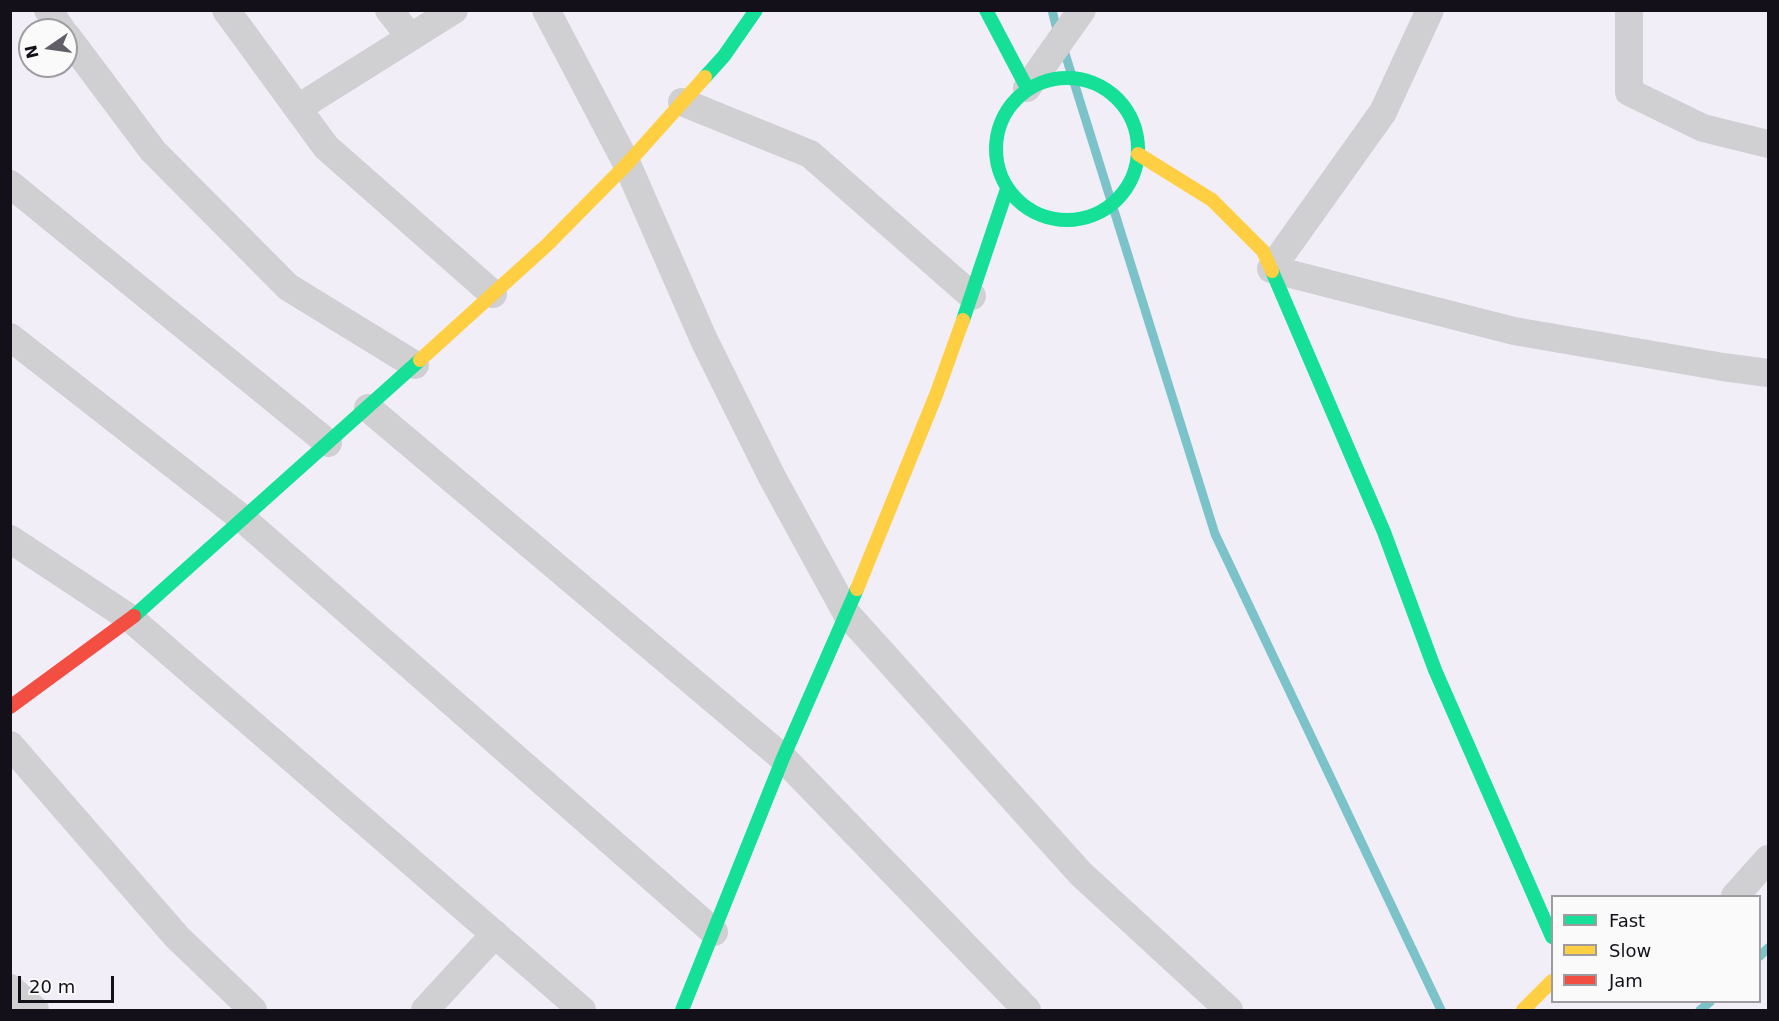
<!DOCTYPE html>
<style>
body{margin:0}
#map{position:relative;width:1779px;height:1021px;overflow:hidden;background:#f1eef8;font-family:"DejaVu Sans",sans-serif}
canvas{display:block}
.frame{position:absolute;inset:0;border:12px solid #14101a;pointer-events:none}
.legend{position:absolute;left:1551px;top:895px;width:210px;height:108px;box-sizing:border-box;background:#fafafa;border:2px solid #9e9ca0;margin:0;padding:8px 10px;list-style:none;font-size:18px;color:#14101a}
.legend li{display:flex;align-items:center;gap:12px;height:30px}
.legend b{width:30px;border:2px solid #9e9ca0}
.north{position:absolute;left:18px;top:18px;width:60px;height:60px;box-sizing:border-box;background:#fafafa;border:2px solid #9e9ca0;border-radius:50%;rotate:257deg;font-size:16px;font-weight:700;line-height:24px;text-align:center;color:#14101a}
.north::after{content:'';display:block;margin:auto;width:21px;height:27px;background:#615e68;clip-path:polygon(50% 0,100% 100%,50% 72%,0 100%)}
.scale{position:absolute;left:18px;top:976px;width:96px;height:27px;box-sizing:border-box;border:3px solid #14101a;border-top:0;padding-left:8px;font-size:18px;line-height:21px;white-space:nowrap;color:#14101a;-webkit-text-stroke:4px #fafafa;paint-order:stroke}
</style>
<div id="map">
<canvas width="1779" height="1021"></canvas>
<div class="frame"></div>
<ul class="legend">
<li><b style="height:8px;background:#16e098"></b>Fast</li>
<li><b style="height:8px;background:#ffcf43"></b>Slow</li>
<li><b style="height:8px;background:#f24e42"></b>Jam</li>
</ul>
<div class="north">N</div>
<div class="scale">20 m</div>
</div>
<script>
const g = document.querySelector('canvas').getContext('2d');
g.lineJoin = 'round';
function strokePath(path, color, width, dash) {
  g.strokeStyle = color;
  g.lineWidth = width;
  g.lineCap = dash ? 'butt' : 'round';
  g.setLineDash(dash || []);
  g.stroke(path);
}
strokePath(new Path2D(`
 M 1052,10 L 1058,34
 M 1063,47 L 1215,534 L 1441,1010
 M 1760,956 L 1768,948
 M 1700,1010 L 1710,1002`), '#7cc3c9', 9);
strokePath(new Path2D(`
 M 48,10 L 62,30
 M 226,10 L 326,147 L 493,294
 M 389,10 L 410,37
 M 546,10 L 627,164 L 704,340 L 772,477 L 847,614 L 1081,874 L 1229,1010
 M 1430,10 L 1383,112 L 1271,269 L 1514,331 L 1723,367 L 1768,373
 M 1629,10 L 1629,92 L 1703,128 L 1768,144
 M 66,35 L 153,151 L 288,287 L 415,365
 M 1027,88 L 1082,10
 M 682,102 L 810,154 L 972,296
 M 298,108 L 454,10
 M 10,184 L 328,443
 M 10,337 L 243,519 L 714,932
 M 368,408 L 783,758 L 1027,1010
 M 10,539 L 131,619 L 582,1010
 M 10,745 L 177,937 L 253,1010
 M 1735,896 L 1768,859
 M 10,988 L 35,1010
 M 425,1010 L 495,934`), '#d0cfd2', 28);
strokePath(new Path2D(`
 M 986,10 L 1027,88
 M 705,77 L 724,56 L 756,10
 M996 149a71 71 0 1 1 142 0a71 71 0 1 1-142 0Z
 M 1272,271 L 1384,532 L 1435,670 L 1552,937
 M 963,320 L 1007,189
 M 134,616 L 420,360
 M 682,1010 L 783,758 L 857,589`), '#16e098', 14);
strokePath(new Path2D(`
 M 1138,154 L 1212,200 L 1263,251 L 1272,271
 M 420,360 L 548,244 L 627,164 L 705,77
 M 857,589 L 936,395 L 963,320
 M 1523,1010 L 1552,981`), '#ffcf43', 14);
strokePath(new Path2D(`
 M 10,707 L 134,616`), '#f24e42', 14);
</script>
